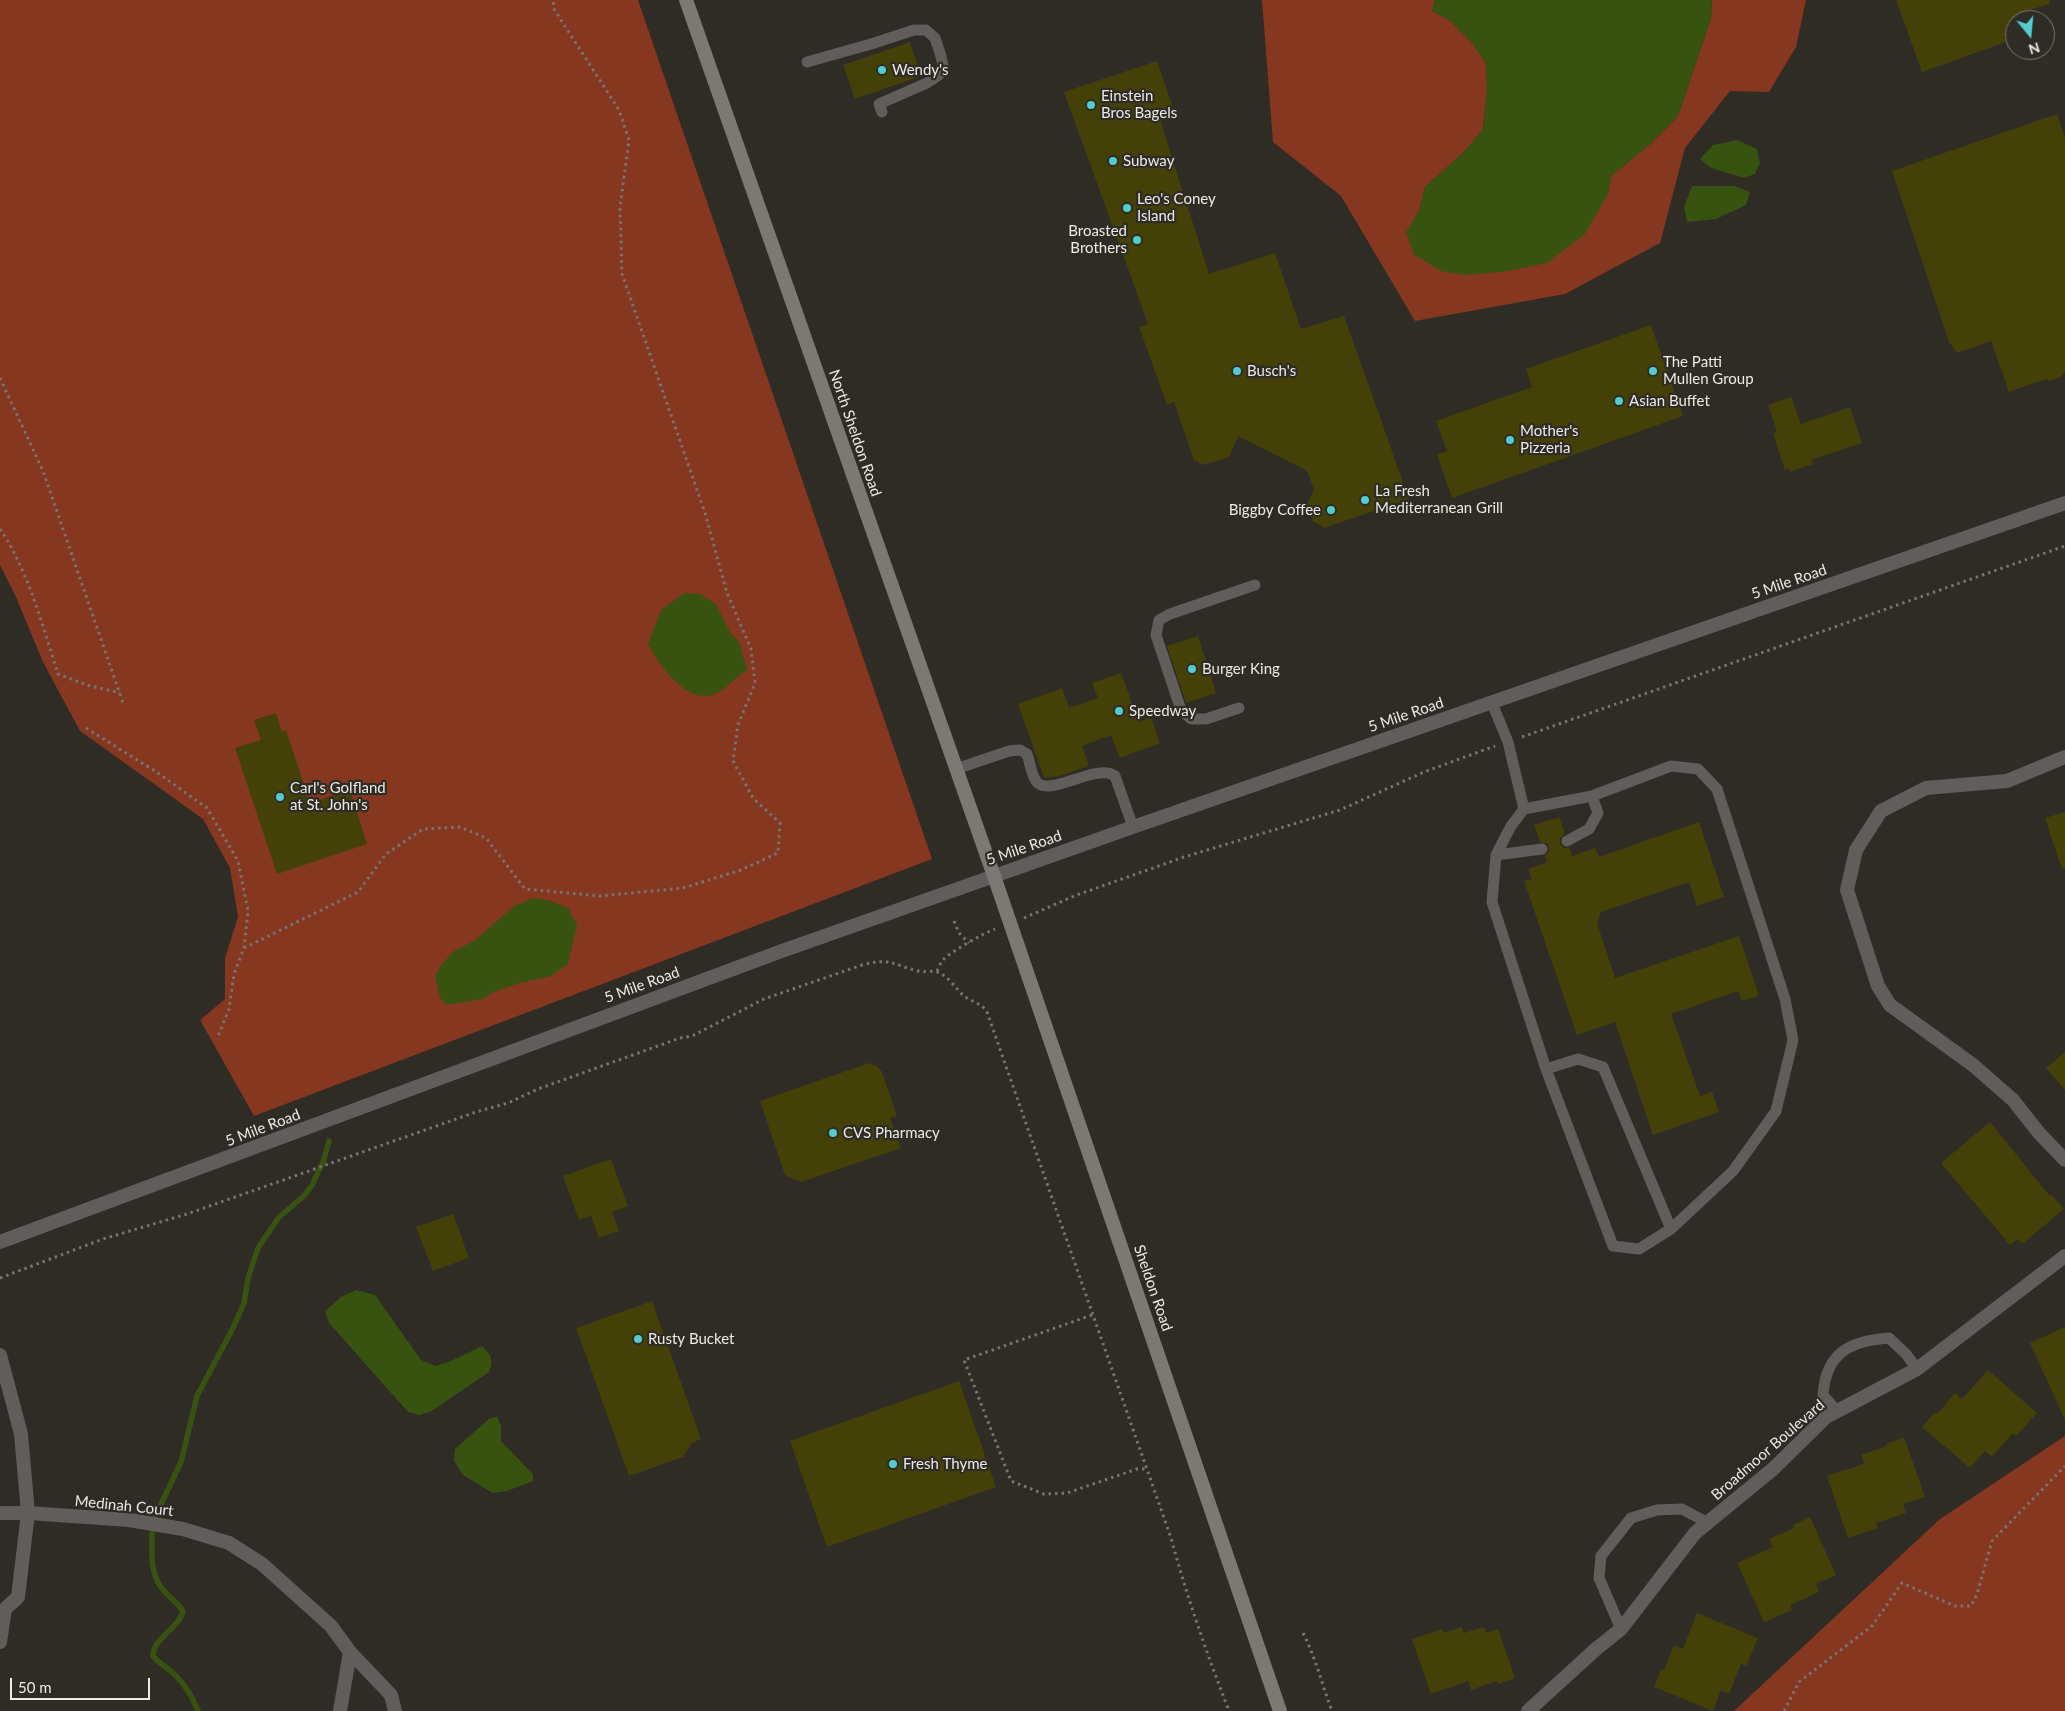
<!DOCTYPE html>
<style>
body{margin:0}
#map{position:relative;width:2065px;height:1711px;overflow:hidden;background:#2f2b25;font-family:Lato,sans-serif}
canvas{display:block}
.north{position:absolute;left:2005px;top:10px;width:50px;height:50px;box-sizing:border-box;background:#2f2b25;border:1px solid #7b7772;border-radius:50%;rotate:163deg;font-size:14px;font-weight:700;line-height:20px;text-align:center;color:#eceae6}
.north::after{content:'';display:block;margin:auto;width:18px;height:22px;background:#52cdcf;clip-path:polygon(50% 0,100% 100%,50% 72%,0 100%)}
.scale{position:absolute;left:10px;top:1678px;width:140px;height:22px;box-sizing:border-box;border:2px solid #eceae6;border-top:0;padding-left:6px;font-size:15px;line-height:18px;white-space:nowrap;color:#eceae6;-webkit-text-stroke:4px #2f2b25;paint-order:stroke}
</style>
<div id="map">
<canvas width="2065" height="1711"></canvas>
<div class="north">N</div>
<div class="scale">50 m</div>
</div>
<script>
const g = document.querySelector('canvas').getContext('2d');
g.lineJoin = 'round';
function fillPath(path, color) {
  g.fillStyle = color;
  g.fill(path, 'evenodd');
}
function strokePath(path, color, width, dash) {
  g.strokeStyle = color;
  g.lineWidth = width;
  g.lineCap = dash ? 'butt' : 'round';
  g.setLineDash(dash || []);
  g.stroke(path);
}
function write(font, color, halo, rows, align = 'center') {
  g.font = font + ' Lato,sans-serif';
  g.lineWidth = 4.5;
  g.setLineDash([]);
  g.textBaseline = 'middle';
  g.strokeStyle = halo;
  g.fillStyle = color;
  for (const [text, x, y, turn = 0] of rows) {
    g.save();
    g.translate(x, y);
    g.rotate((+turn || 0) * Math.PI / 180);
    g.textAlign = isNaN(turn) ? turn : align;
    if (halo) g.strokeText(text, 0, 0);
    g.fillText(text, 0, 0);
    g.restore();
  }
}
fillPath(new Path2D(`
 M 0,0 L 638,0 L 932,859 L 254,1116 L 200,1020 L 225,999 L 225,958 L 238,917 L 230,868 L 203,819 L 80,731 L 43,662 L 16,597 L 0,565 Z
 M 1262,0 L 1435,0 L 1432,11 L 1451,21 L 1472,43 L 1486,63 L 1487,91 L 1483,129 L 1466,150 L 1425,187 L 1419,211 L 1407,232 L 1608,194 L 1611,176 L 1649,145 L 1678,116 L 1711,18 L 1712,0 L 1806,0 L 1796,47 L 1769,92 L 1730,91 L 1685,148 L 1660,243 L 1565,294 L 1415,321 L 1341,196 L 1273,142 Z
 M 2065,1436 L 2065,1711 L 1734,1711 L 1940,1519 Z`), '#85381f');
fillPath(new Path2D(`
 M 1435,0 L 1712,0 L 1711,18 L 1678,116 L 1649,145 L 1611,176 L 1608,194 L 1585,234 L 1547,263 L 1503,272 L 1464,275 L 1441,271 L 1414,255 L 1406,232 L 1419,211 L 1425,187 L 1466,150 L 1483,129 L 1487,91 L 1486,63 L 1472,43 L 1451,21 L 1432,11 Z
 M 1737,140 L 1757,149 L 1760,163 L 1755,174 L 1744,178 L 1711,168 L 1700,159 L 1713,145 Z
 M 1692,186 L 1735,186 L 1750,192 L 1746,205 L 1716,219 L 1687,222 L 1684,207 Z
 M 684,593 L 700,594 L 716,604 L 730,632 L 739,642 L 747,670 C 737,676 729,686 719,692 C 689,709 660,666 648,644 L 661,610 Z
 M 533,898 L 551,901 L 568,908 L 577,925 L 568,964 L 551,976 L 517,984 L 493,992 L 483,999 L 446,1005 L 440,998 L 435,976 L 441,965 L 454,951 L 474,941 L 514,906 Z
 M 356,1290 L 375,1295 L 421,1360 L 435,1366 L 449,1362 L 482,1346 C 491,1355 494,1359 489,1372 L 430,1412 L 419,1415 L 408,1412 L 329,1323 L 325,1311 L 341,1297 Z
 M 497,1417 L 501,1426 L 501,1441 L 533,1474 L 533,1481 L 507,1491 L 493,1493 L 463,1475 L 454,1461 L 455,1449 L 490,1418 Z`), '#38530f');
strokePath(new Path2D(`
 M 154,1519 L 181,1462 L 197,1396 L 233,1328 L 244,1303 L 248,1278 L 258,1248 L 279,1217 L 304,1196 L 312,1185 L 323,1162 L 329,1141
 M 152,1533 C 152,1555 149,1575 165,1592 C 171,1599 179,1603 183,1612 C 178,1629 153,1638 153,1656 C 159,1664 167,1667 174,1674 C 186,1685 192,1697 198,1711`), '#38530f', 5.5);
fillPath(new Path2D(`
 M 1896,0 L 2049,0 L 2050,4 L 2019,13 L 2022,20 L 2015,20 L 2015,33 L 2003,37 L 2006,42 L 1922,72 Z
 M 910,42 L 921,76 L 855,99 L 843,65 Z
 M 1157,61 L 1174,111 L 1159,116 L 1209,274 L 1275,253 L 1301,329 L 1344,316 L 1409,499 L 1324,528 L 1313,521 L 1307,504 L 1314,489 L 1307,471 L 1238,436 L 1229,457 L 1204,465 L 1194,460 L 1174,402 L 1167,405 L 1139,327 L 1148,324 L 1064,92 Z
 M 2057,114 L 2065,138 L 2065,371 L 2061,377 L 2050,381 L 2046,379 L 2009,392 L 1991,341 L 1957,353 L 1949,342 L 1892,171 Z
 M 1651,325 L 1683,416 L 1452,498 L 1437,455 L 1447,451 L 1436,421 L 1532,387 L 1526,369 Z
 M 1791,397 L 1801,424 L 1850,407 L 1862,443 L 1811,460 L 1813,464 L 1790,472 L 1789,468 L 1785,470 L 1773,433 L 1777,432 L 1768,405 Z
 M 1198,636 L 1216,693 L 1186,703 L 1167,646 Z
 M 1121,673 L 1139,722 L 1151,717 L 1160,743 L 1120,758 L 1111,735 L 1082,746 L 1089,766 L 1059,776 L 1044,778 L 1018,704 L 1062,688 L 1069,708 L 1098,698 L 1092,683 Z
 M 276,713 L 282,732 L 286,730 L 310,803 L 350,790 L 367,844 L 277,874 L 235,748 L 261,740 L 254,720 Z
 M 2065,812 L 2065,869 L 2062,869 L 2045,818 Z
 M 1559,817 L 1565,834 L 1560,838 L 1560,844 L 1564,848 L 1570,848 L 1572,856 L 1595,848 L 1599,857 L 1699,822 L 1724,897 L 1697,906 L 1689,882 L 1601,912 L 1597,923 L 1615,978 L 1739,936 L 1759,996 L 1742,1001 L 1738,991 L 1671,1014 L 1700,1096 L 1712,1092 L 1719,1112 L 1653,1135 L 1615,1022 L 1577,1035 L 1524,881 L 1532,879 L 1528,869 L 1547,862 L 1545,856 L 1549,851 L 1548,844 L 1540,842 L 1534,825 Z
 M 2065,1052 L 2065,1090 L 2046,1068 Z
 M 869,1063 L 877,1066 L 882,1072 L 897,1116 L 890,1118 L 901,1148 L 801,1182 L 785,1175 L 760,1101 Z
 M 1990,1122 L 2049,1195 L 2051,1194 L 2064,1209 L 2022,1244 L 2018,1239 L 2010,1245 L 1941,1163 Z
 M 611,1159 L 628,1206 L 612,1212 L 619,1231 L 599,1238 L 591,1216 L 579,1220 L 563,1176 Z
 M 453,1214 L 469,1258 L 433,1271 L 416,1227 Z
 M 652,1301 L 701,1439 L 692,1443 L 683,1457 L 629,1476 L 576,1328 Z
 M 2065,1327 L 2065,1420 L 2030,1343 Z
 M 1988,1370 L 2037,1413 L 2016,1436 L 2013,1433 L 1992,1457 L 1985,1451 L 1970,1468 L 1922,1427 L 1935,1412 L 1937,1414 L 1955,1393 L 1962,1399 Z
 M 959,1381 L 996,1487 L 827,1547 L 790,1441 Z
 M 1904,1437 L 1925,1497 L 1903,1504 L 1906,1513 L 1876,1523 L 1878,1528 L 1848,1538 L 1827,1476 L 1864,1464 L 1861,1455 L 1887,1446 L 1886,1444 Z
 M 1810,1517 L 1836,1575 L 1816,1584 L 1819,1592 L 1790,1605 L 1792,1610 L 1764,1622 L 1737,1563 L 1773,1547 L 1769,1539 L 1794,1528 L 1793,1525 Z
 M 1697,1613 L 1758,1638 L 1746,1666 L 1741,1664 L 1729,1694 L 1721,1690 L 1713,1711 L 1654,1687 L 1661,1669 L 1664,1670 L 1674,1645 L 1683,1649 Z
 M 1462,1627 L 1464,1633 L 1484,1627 L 1486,1633 L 1498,1629 L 1515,1678 L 1498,1684 L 1497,1681 L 1471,1690 L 1468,1681 L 1431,1694 L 1412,1639 L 1442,1629 L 1444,1633 Z`), '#444108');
strokePath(new Path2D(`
 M 0,378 L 43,471 L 123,703
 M 0,529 C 28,570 43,627 58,674 L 87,685 L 120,693
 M 86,728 L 155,771 L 207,808 L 238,861 L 248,911 L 244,948 L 234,974 L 229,1009 L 217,1039
 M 1522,737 L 2065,546
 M 1024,918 L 1074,896 L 1184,857 L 1340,810 L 1424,772 L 1495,746
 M 954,921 L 959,933 L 969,943
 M 244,948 L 358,892 L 386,854 L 423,829 L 460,827 L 486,838 L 525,889 L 600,896 L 683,888 L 741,870 L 778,853 L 780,823 L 753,798 L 733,761 L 738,725 L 755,683 L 751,649 L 727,593 L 705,513 L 622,274 L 620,207 L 629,140 L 619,110 L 554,9 L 553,0
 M 937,971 C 939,968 940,963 943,960 C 950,952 984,933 995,929
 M 0,1278 L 103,1239 L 187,1214 L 476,1112 L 508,1103 L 538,1089 L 680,1038 L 692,1036 L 764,999 L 862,965 C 891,957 893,965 918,971 C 924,973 931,970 937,972 C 948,975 955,988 963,995 C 971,1002 982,1003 987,1012 L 1171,1538 C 1187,1597 1207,1654 1229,1711
 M 1092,1315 L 964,1360 L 1011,1481 L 1044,1494 L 1067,1493 L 1137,1469 L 1146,1469
 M 1303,1633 C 1316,1658 1322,1685 1332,1711
 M 1784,1711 L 1799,1682 L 1872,1626 L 1902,1583 L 1955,1606 L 1971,1606 L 1977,1594 L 1992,1541 L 2065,1466`), '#787570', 3, [2.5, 4]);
strokePath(new Path2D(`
 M 807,62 L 871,44 L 914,30 L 926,30 L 935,38 L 940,53 L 943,65 L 939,75 L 927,83 L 879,104 L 882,112
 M 1492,703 L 1508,742 L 1524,809 L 1592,796 L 1671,766 L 1698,769 L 1717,789 L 1785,999 L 1793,1040 L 1776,1111 L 1733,1171 L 1671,1229 L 1639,1249 L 1613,1246 L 1546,1069 L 1492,902 L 1496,855 L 1511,826 L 1524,809
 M 1239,708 L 1206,719 L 1191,719 L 1181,710 L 1156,635 L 1159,620 L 1170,614 L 1255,585
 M 956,769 L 1009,751 L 1020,750 L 1027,754 C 1030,762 1031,774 1036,781 C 1048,799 1096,762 1115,776 L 1133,827
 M 1567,841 L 1589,829 L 1598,813 L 1592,796
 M 1496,855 L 1542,849
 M 1546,1069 L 1578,1059 L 1603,1067 L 1671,1229
 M 1837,1411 L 1823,1395 C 1826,1353 1849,1341 1889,1338 L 1906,1354 L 1917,1369
 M 1621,1629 L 1599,1578 L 1601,1556 L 1631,1518 L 1657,1510 L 1682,1509 L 1708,1523`), '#605d5a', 11);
strokePath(new Path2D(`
 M 2065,757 L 2007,781 L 1926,788 L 1881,811 L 1856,850 L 1847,890 L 1878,986 L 1890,1005 L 1973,1065 L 2013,1100 L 2039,1133 L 2065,1160
 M 0,1355 L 21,1434 L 28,1513 L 18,1597 L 5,1609 L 0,1642
 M 0,1513 L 28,1513 L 129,1520 L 183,1529 L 229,1543 L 262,1564 L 331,1626 L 350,1652 L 391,1695 L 395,1711
 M 340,1711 L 350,1652
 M 1528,1711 L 1596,1649 L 1621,1629 L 1695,1533 L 1773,1469 L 1826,1417 L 1917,1369 L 2065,1256`), '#605d5a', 14);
strokePath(new Path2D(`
 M 0,1242 L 779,952 L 1133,827 L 2065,503`), '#605d5a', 14);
strokePath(new Path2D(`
 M 686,0 L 994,876 L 1280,1711`), '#7d7874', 14);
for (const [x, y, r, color] of [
 [882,70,5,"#52cdcf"],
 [1091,105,5,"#52cdcf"],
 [1113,161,5,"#52cdcf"],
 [1127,208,5,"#52cdcf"],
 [1137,240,5,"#52cdcf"],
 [1237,371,5,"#52cdcf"],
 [1653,371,5,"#52cdcf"],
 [1619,401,5,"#52cdcf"],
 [1510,440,5,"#52cdcf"],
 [1365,500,5,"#52cdcf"],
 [1331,510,5,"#52cdcf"],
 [1192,669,5,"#52cdcf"],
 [1119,711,5,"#52cdcf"],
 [280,797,5,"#52cdcf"],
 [833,1133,5,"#52cdcf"],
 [638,1339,5,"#52cdcf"],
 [893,1464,5,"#52cdcf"]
]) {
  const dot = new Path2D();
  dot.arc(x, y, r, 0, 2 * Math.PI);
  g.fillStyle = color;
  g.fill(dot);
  strokePath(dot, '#2f2b25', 2);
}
write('15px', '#eceae6', '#2f2b25', [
 ["Wendy's",892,70],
 ["Einstein",1101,96],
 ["Bros Bagels",1101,113],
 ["Subway",1123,161],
 ["Leo's Coney",1137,199],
 ["Island",1137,216],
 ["Broasted",1127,231,"right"],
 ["Brothers",1127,248,"right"],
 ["The Patti",1663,362],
 ["Mullen Group",1663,379],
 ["Busch's",1247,371],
 ["Asian Buffet",1629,401],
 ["Mother's",1520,431],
 ["Pizzeria",1520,448],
 ["La Fresh",1375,491],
 ["Mediterranean Grill",1375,508],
 ["Biggby Coffee",1321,510,"right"],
 ["Burger King",1202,669],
 ["Speedway",1129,711],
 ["Carl's Golfland",290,788],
 ["at St. John's",290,805],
 ["CVS Pharmacy",843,1133],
 ["Rusty Bucket",648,1339],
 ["Fresh Thyme",903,1464]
], 'left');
write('15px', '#eceae6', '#2f2b25', [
 ["North Sheldon Road",855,433,71],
 ["5 Mile Road",1789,582,-19],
 ["5 Mile Road",1406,715,-19],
 ["5 Mile Road",1024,848,-19],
 ["5 Mile Road",642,985,-20],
 ["5 Mile Road",263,1128,-21],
 ["Sheldon Road",1153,1288,71],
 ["Broadmoor Boulevard",1768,1450,-41],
 ["Medinah Court",124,1506,6]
]);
</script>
